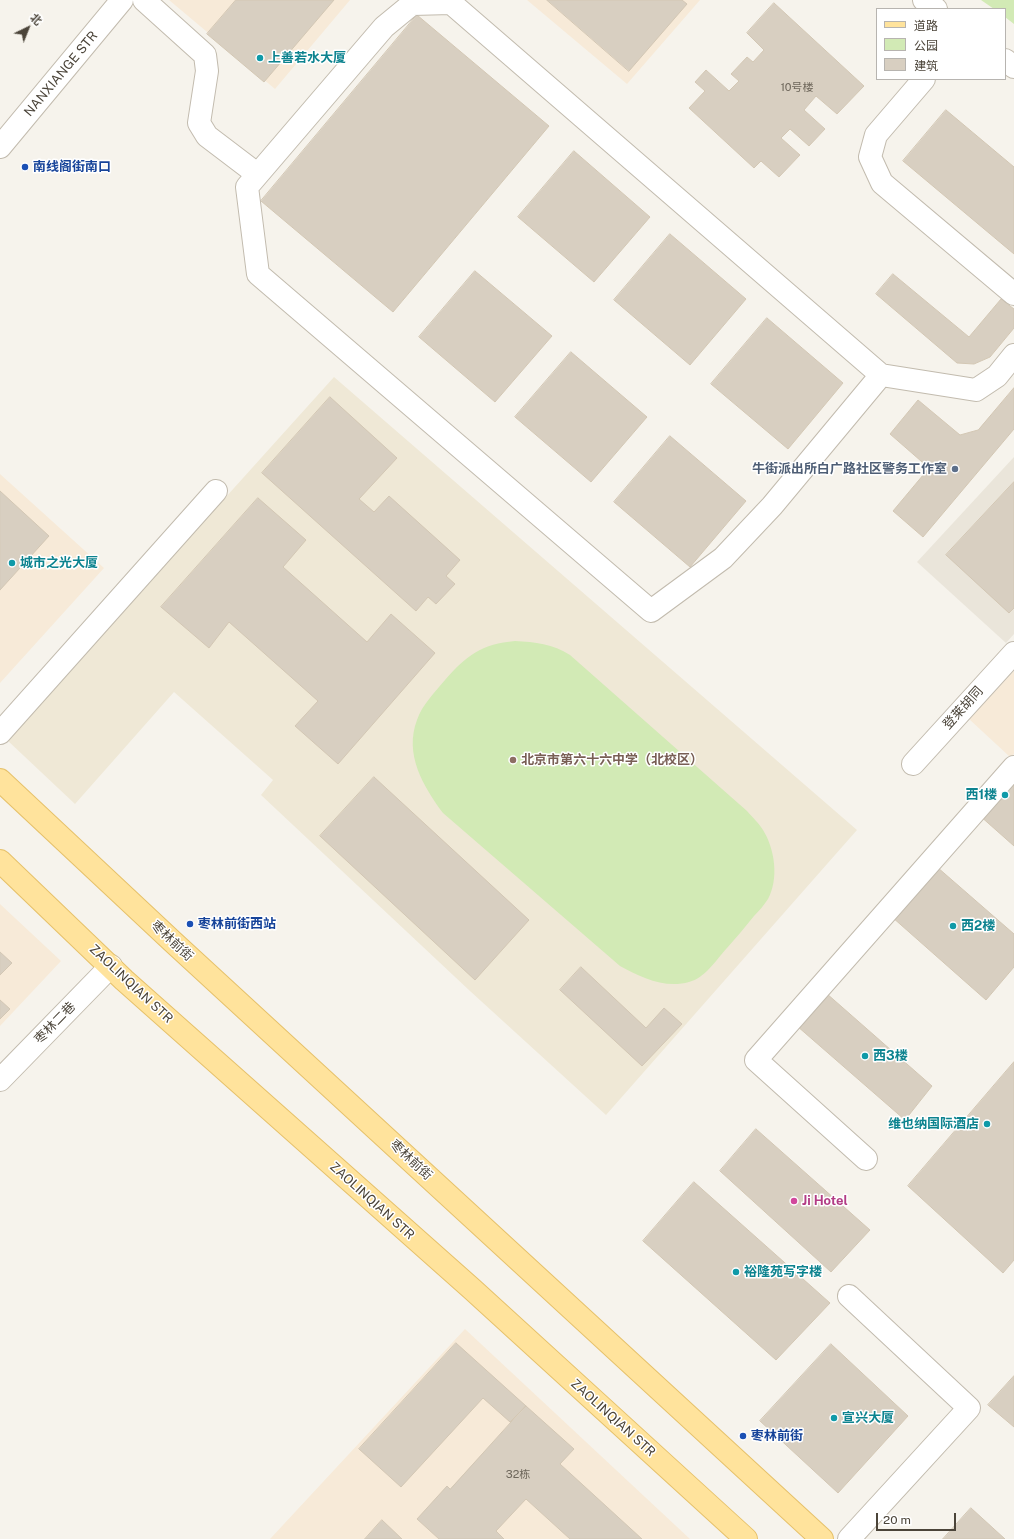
<!DOCTYPE html>
<meta charset="utf-8">
<style>
body{margin:0}
#map{position:relative;width:1014px;height:1539px;overflow:hidden;background:#f6f3ec;font-family:"Public Sans","Noto Sans SC",sans-serif}
canvas{display:block}
.legend{position:absolute;left:876px;top:8px;width:130px;height:72px;box-sizing:border-box;background:#fff;border:1px solid #b7b4b0;margin:0;padding:5px 7px;list-style:none;font-size:12px;color:#4b4439}
.legend li{display:flex;align-items:center;gap:8px;height:20px}
.legend b{width:20px;border:1px solid #b7b4b0}
.north{position:absolute;left:8px;top:8px;width:40px;height:40px;-webkit-text-stroke:3px #fff;paint-order:stroke;rotate:43deg;font-size:11px;font-weight:700;line-height:16px;text-align:center;color:#4b4439}
.north::after{content:'';display:block;margin:auto;width:14px;height:18px;background:#4b4439;clip-path:polygon(50% 0,100% 100%,50% 72%,0 100%)}
.scale{position:absolute;left:876px;top:1513px;width:80px;height:18px;box-sizing:border-box;border:2px solid #4b4439;border-top:0;padding-left:5px;font-size:12px;line-height:14px;white-space:nowrap;color:#4b4439;-webkit-text-stroke:3px #fff;paint-order:stroke}
</style>
<div id="map">
<canvas width="1014" height="1539"></canvas>
<ul class="legend">
<li><b style="height:5px;background:#ffe39c"></b>道路</li>
<li><b style="height:11px;background:#d2eab5"></b>公园</li>
<li><b style="height:11px;background:#d8cfc1"></b>建筑</li>
</ul>
<div class="north">北</div>
<div class="scale">20 m</div>
</div>
<script>
const g = document.querySelector('canvas').getContext('2d');
g.lineJoin = 'round';
function fillPath(path, color) {
  g.fillStyle = color;
  g.fill(path, 'evenodd');
}
function strokePath(path, color, width, dash) {
  g.strokeStyle = color;
  g.lineWidth = width;
  g.lineCap = dash ? 'butt' : 'round';
  g.setLineDash(dash || []);
  g.stroke(path);
}
function write(font, color, halo, rows, align = 'center') {
  g.font = font + ' "Public Sans","Noto Sans SC",sans-serif';
  g.lineWidth = 3;
  g.setLineDash([]);
  g.textBaseline = 'middle';
  g.strokeStyle = halo;
  g.fillStyle = color;
  for (const [text, x, y, turn = 0] of rows) {
    g.save();
    g.translate(x, y);
    g.rotate((+turn || 0) * Math.PI / 180);
    g.textAlign = isNaN(turn) ? turn : align;
    if (halo) g.strokeText(text, 0, 0);
    g.fillText(text, 0, 0);
    g.restore();
  }
}
fillPath(new Path2D(`
 M 1014,457 L 1014,634 L 1006,643 L 917,562 Z`), '#eae5da');
fillPath(new Path2D(`
 M 169,0 L 350,0 L 275,89 Z
 M 527,0 L 700,0 L 627,84 Z
 M 0,474 L 104,568 L 0,683 Z
 M 1014,671 L 1014,754 L 1010,757 L 969,719 Z
 M 0,904 L 61,961 L 0,1026 Z
 M 465,1329 L 690,1539 L 270,1539 Z`), '#f7ead8');
fillPath(new Path2D(`
 M 334,377 L 857,830 L 606,1115 L 470,991 L 261,795 L 273,780 L 174,692 L 75,804 L 7,740 Z`), '#efe8d6');
fillPath(new Path2D(`
 M 981,0 L 1014,0 L 1014,24 L 1005,17 L 1005,9 L 994,9 Z
 M 515,641 C 535,642 553,644 570,655 L 747,811 C 752,817 759,823 763,830 C 775,849 779,879 768,899 C 764,905 759,911 754,916 C 745,927 736,938 727,948 C 716,960 705,978 689,982 C 665,989 640,977 620,966 L 443,813 C 423,786 404,754 417,720 C 422,705 435,692 445,680 C 467,655 482,644 515,641 Z`), '#d2eab5');
const building = new Path2D(`
 M 236,0 L 334,0 L 264,82 L 207,34 Z
 M 547,0 L 682,0 L 687,4 L 629,71 Z
 M 774,3 L 864,86 L 837,114 L 816,96 L 804,110 L 825,129 L 809,146 L 790,129 L 781,138 L 800,155 L 779,177 L 761,161 L 754,168 L 689,108 L 705,91 L 695,82 L 706,70 L 729,91 L 739,81 L 731,74 L 747,57 L 753,62 L 764,50 L 747,33 Z
 M 417,15 L 549,126 L 393,312 L 261,201 Z
 M 946,110 L 1014,167 L 1014,254 L 903,161 Z
 M 574,151 L 650,217 L 594,282 L 518,217 Z
 M 670,234 L 746,299 L 690,365 L 614,300 Z
 M 475,271 L 552,336 L 495,402 L 419,337 Z
 M 893,274 L 969,337 L 1001,299 L 1014,309 L 1014,328 L 990,357 L 974,364 L 957,363 L 876,294 Z
 M 767,318 L 843,383 L 788,449 L 711,384 Z
 M 571,352 L 647,417 L 591,482 L 515,417 Z
 M 1014,388 L 1014,429 L 923,537 L 893,511 L 929,468 L 890,434 L 918,400 L 960,435 L 978,430 Z
 M 330,397 L 397,458 L 359,499 L 374,512 L 389,496 L 460,560 L 446,576 L 455,584 L 436,604 L 428,597 L 416,611 L 262,473 Z
 M 670,436 L 746,501 L 690,567 L 614,502 Z
 M 1014,482 L 1014,608 L 1009,613 L 946,555 Z
 M 0,491 L 49,536 L 0,590 Z
 M 258,498 L 306,540 L 283,567 L 367,642 L 391,614 L 435,653 L 338,764 L 295,726 L 318,701 L 229,622 L 209,648 L 161,607 Z
 M 1014,775 L 1014,846 L 979,815 Z
 M 374,777 L 529,920 L 475,980 L 320,836 Z
 M 937,867 L 1014,934 L 1014,967 L 986,1000 L 892,917 Z
 M 0,952 L 12,963 L 0,975 Z
 M 581,967 L 646,1028 L 664,1008 L 682,1024 L 642,1066 L 560,990 Z
 M 826,993 L 932,1086 L 905,1120 L 797,1026 Z
 M 0,1000 L 10,1009 L 0,1019 Z
 M 1014,1062 L 1014,1260 L 1003,1273 L 908,1186 Z
 M 756,1129 L 870,1230 L 831,1272 L 720,1171 Z
 M 694,1182 L 830,1303 L 776,1360 L 643,1241 Z
 M 456,1343 L 526,1406 L 510,1422 L 483,1398 L 401,1487 L 359,1449 Z
 M 831,1344 L 908,1416 L 838,1493 L 760,1421 Z
 M 1014,1376 L 1014,1427 L 988,1405 Z
 M 526,1406 L 574,1449 L 560,1464 L 642,1539 L 570,1539 L 526,1499 L 496,1531 L 504,1539 L 439,1539 L 417,1519 L 447,1486 L 450,1489 Z
 M 971,1508 L 1005,1539 L 943,1539 Z
 M 382,1520 L 402,1539 L 365,1539 Z`);
fillPath(building, '#d8cfc1');
strokePath(building, '#d3c7b4', 1);
const minor = new Path2D(`
 M 144,0 L 205,55 L 207,71 L 199,123 L 207,136 L 257,174
 M 924,0 L 936,9
 M 1005,60 L 1014,67
 M 924,79 L 876,135 L 870,157 L 882,183 L 1014,294
 M 0,147 L 122,0
 M 881,375 L 772,506 L 723,558 L 651,611 L 258,274 L 247,187 L 384,27 L 412,4 L 451,3 L 881,375 L 976,390 L 997,376 L 1014,355
 M 0,733 L 216,491
 M 913,764 L 1014,653
 M 0,1080 L 111,966
 M 866,1159 L 756,1060 L 1014,767
 M 849,1296 L 969,1408 L 849,1539`);
const major = new Path2D(`
 M 0,780 L 173,942 L 822,1539
 M 0,861 L 124,980 L 472,1289 L 746,1539`);
strokePath(minor, '#c2bbae', 24);
strokePath(major, '#e6c16a', 24);
strokePath(minor, '#fff', 22);
strokePath(major, '#ffe39c', 22);
for (const [x, y, r, color] of [
 [260,58,4,"#0f9aa8"],
 [25,167,4,"#1a4fb4"],
 [955,469,4,"#5c6f8a"],
 [12,563,4,"#0f9aa8"],
 [513,760,4,"#8d6e63"],
 [1005,795,4,"#0f9aa8"],
 [190,924,4,"#1a4fb4"],
 [953,926,4,"#0f9aa8"],
 [865,1056,4,"#0f9aa8"],
 [987,1124,4,"#0f9aa8"],
 [794,1201,4,"#d1479c"],
 [736,1272,4,"#0f9aa8"],
 [834,1418,4,"#0f9aa8"],
 [743,1436,4,"#1a4fb4"]
]) {
  const dot = new Path2D();
  dot.arc(x, y, r, 0, 2 * Math.PI);
  g.fillStyle = color;
  g.fill(dot);
  strokePath(dot, '#fff', 1.5);
}
write('11px', '#6e675b', null, [
 ["10号楼",797,88],
 ["32栋",518,1475]
]);
write('bold 13px', '#0d838f', '#fff', [
 ["上善若水大厦",268,58],
 ["城市之光大厦",20,563],
 ["西1楼",997,795,"right"],
 ["西2楼",961,926],
 ["西3楼",873,1056],
 ["维也纳国际酒店",979,1124,"right"],
 ["裕隆苑写字楼",744,1272],
 ["宣兴大厦",842,1418]
], 'left');
write('13px', '#4b4439', '#fff', [
 ["NANXIANGE STR",61,74,-50],
 ["登莱胡同",963,708,-48],
 ["枣林前街",172,941,43],
 ["ZAOLINQIAN STR",131,984,43],
 ["枣林二巷",55,1023,-46],
 ["枣林前街",411,1160,43],
 ["ZAOLINQIAN STR",372,1201,42],
 ["ZAOLINQIAN STR",613,1418,42]
]);
write('bold 13px', '#164399', '#fff', [
 ["南线阁街南口",33,167],
 ["枣林前街西站",198,924],
 ["枣林前街",751,1436]
], 'left');
write('bold 13px', '#4e5e75', '#fff', [
 ["牛街派出所白广路社区警务工作室",947,469]
], 'right');
write('bold 13px', '#785e54', '#fff', [
 ["北京市第六十六中学（北校区）",521,760]
], 'left');
write('bold 13px', '#b23c85', '#fff', [
 ["Ji Hotel",802,1201]
], 'left');
</script>
